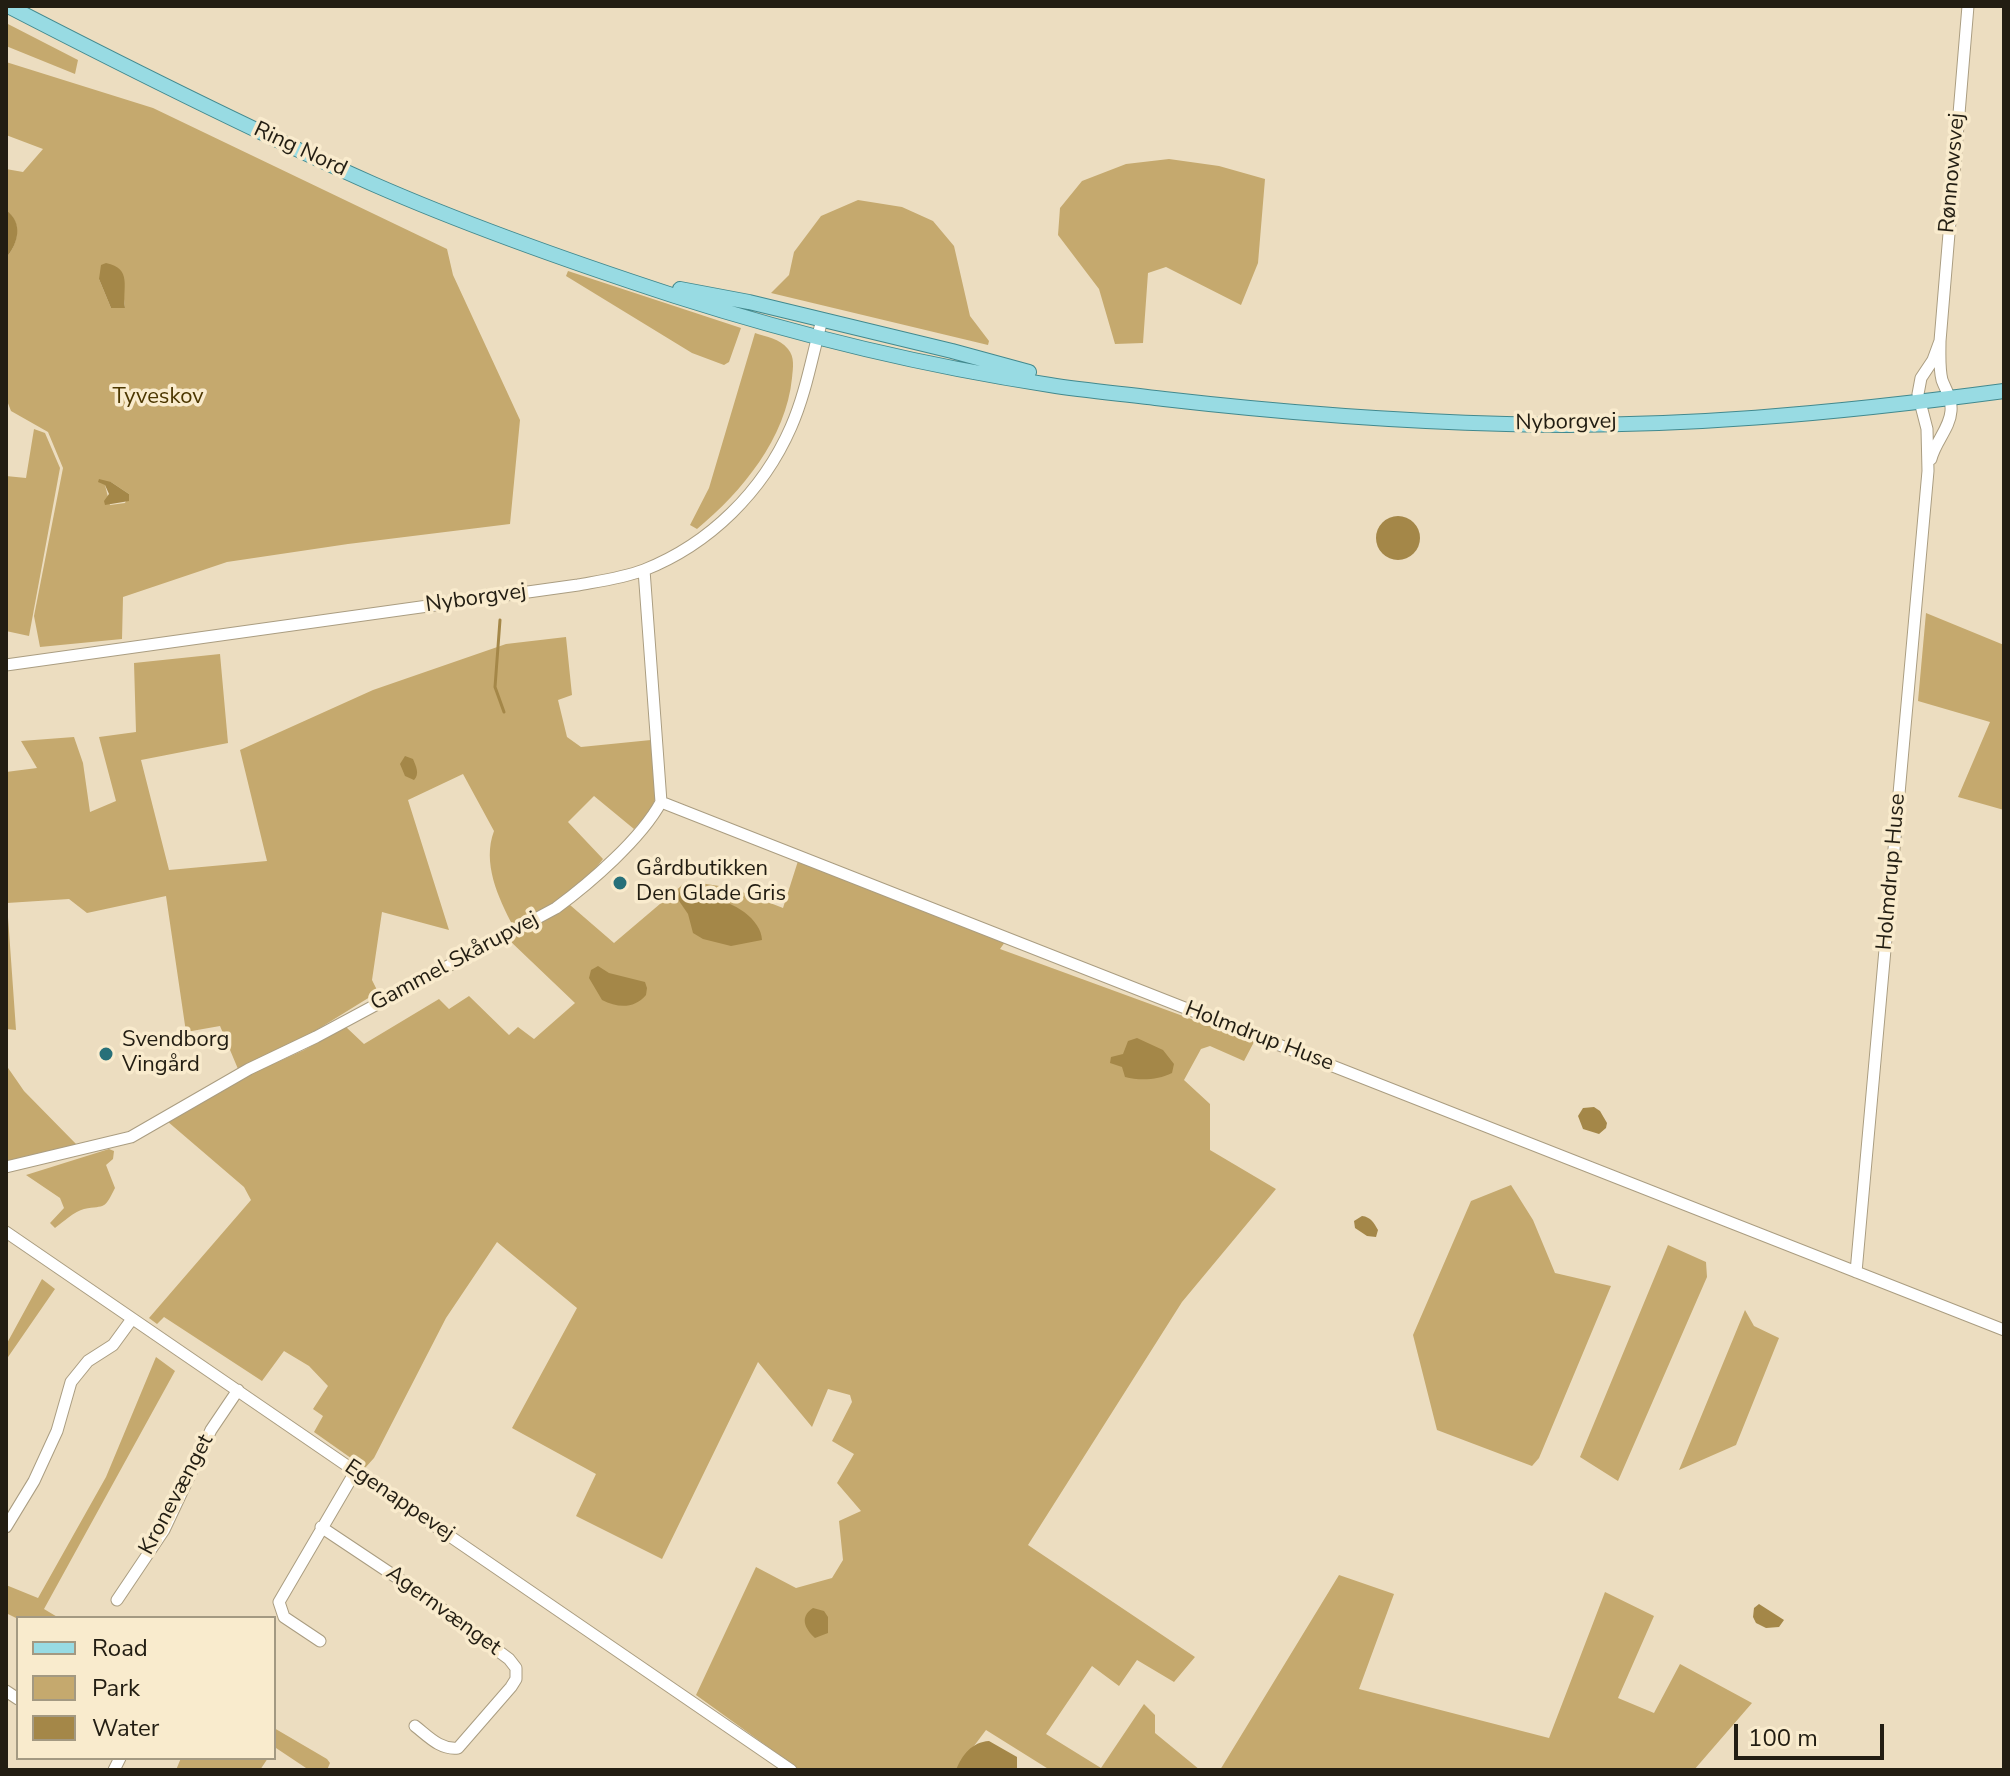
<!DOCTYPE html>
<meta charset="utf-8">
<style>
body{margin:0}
#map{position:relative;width:2010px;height:1776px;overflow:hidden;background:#ecddc0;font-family:"Nunito Sans",sans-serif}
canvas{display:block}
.frame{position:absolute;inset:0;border:8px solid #221d12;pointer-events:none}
.legend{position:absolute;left:16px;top:1616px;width:260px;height:144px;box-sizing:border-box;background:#f9ebcd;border:2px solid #a39982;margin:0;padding:10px 14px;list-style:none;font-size:24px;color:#221d12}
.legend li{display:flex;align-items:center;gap:16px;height:40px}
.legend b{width:40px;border:2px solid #a39982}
.scale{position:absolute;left:1734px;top:1724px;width:150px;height:36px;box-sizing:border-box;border:4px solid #221d12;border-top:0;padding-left:10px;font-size:24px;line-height:28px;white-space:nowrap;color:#221d12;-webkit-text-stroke:6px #f9ebcd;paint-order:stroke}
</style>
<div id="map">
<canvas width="2010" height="1776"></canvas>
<div class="frame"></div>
<ul class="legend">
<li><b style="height:10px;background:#98dbe3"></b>Road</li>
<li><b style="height:22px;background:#c5a96e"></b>Park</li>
<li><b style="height:22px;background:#a48748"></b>Water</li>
</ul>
<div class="scale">100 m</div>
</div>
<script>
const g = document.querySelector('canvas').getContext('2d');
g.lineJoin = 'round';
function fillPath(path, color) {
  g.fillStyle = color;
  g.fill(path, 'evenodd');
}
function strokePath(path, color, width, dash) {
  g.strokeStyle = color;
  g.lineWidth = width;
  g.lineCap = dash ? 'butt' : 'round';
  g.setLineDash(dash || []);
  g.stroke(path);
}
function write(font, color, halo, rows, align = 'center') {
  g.font = font + ' "Nunito Sans",sans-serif';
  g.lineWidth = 7;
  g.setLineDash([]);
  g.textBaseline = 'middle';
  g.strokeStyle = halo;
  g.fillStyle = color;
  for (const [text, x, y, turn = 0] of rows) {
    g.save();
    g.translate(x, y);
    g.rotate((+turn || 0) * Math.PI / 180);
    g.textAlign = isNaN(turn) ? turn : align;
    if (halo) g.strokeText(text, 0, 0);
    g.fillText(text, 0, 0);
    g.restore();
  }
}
fillPath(new Path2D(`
 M 6,23 L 78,60 L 75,74 L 6,46 Z
 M 6,62 L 153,108 L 447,249 L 453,275 L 520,420 L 510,524 L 348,544 L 227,562 L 123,597 L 122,639 L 40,647 L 34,616 L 63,468 L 48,432 L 11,411 L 6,398 L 6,258 C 18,244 23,223 6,210 L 6,169 L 23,172 L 43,149 L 6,135 ZM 99,279 L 123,290 L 125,308 L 111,308 ZM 111,482 L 129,494 L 125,503 L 110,505 L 105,485 Z
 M 1169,159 L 1219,166 L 1265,179 L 1258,263 L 1241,305 L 1166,267 L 1148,273 L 1143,343 L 1115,344 L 1099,289 L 1058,235 L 1060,208 L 1082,181 L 1126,164 Z
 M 858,200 L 902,207 L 933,221 L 954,246 L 970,316 L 989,341 L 988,345 L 771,293 L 789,275 L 794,252 L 821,216 Z
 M 568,271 L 741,328 L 729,362 L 724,365 L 692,353 L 566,276 Z
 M 755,333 C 767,337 779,338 788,349 C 795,357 793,368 792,378 C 786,438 742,492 697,529 L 690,525 L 709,488 Z
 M 34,429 L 45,433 L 60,468 L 29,636 L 6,631 L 6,476 L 26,478 Z
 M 1926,613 L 2004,645 L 2004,810 L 1958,797 L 1990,722 L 1918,701 Z
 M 566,637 L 572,695 L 558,700 L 567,737 L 581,747 L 651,740 C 657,785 668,794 634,829 L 594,796 L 568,822 L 603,859 C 580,890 547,907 513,926 C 498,897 482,863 494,831 L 463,774 L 408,800 L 449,930 L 382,912 L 372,980 L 378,992 L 302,1039 L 238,1069 L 220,1026 L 186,1032 L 166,896 L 87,913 L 69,899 L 7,903 L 16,1030 L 6,1029 L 6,772 L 37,768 L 21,741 L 74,737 L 83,763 L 90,812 L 116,801 L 99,737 L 136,732 L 134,663 L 220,654 L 228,743 L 141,760 L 169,870 L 267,861 L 240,750 L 373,690 L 506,644 Z
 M 798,861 L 1005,942 L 1000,949 L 1254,1042 L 1244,1061 L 1210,1046 L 1201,1049 L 1184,1080 L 1210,1104 L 1210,1150 L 1276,1189 L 1182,1302 L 1028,1545 L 1195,1657 L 1174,1682 L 1137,1660 L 1119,1686 L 1092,1666 L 1046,1734 L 1101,1768 L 1144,1704 L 1155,1715 L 1155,1733 L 1200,1770 L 1050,1770 L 986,1730 L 956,1770 L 800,1770 L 696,1695 L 756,1567 L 796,1588 L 832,1578 L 843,1560 L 839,1521 L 861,1511 L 837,1483 L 854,1454 L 832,1441 L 852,1402 L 850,1395 L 828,1389 L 812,1427 L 758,1362 L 662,1559 L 576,1516 L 596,1474 L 512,1428 L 577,1308 L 497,1242 L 446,1318 L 374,1458 L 365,1468 L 314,1432 L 323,1416 L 313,1409 L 328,1386 L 309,1366 L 284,1351 L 262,1381 L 164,1317 L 157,1324 L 149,1318 L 251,1200 L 244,1187 L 167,1121 L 242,1078 L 304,1050 L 346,1027 L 364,1044 L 439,999 L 449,1009 L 469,996 L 509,1035 L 518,1027 L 534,1039 L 575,1003 L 509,940 L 570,905 L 614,943 L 687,881 L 732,888 L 783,908 Z
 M 6,1065 L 24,1091 L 78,1146 L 6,1161 Z
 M 109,1149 L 114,1151 L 113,1159 L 106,1165 L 115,1188 C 104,1210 106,1205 84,1209 C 75,1211 63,1222 55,1228 L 50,1223 L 64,1208 L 60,1198 L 26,1175 Z
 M 1511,1185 L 1533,1220 L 1555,1273 L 1611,1286 L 1539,1458 L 1532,1466 L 1437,1430 L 1413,1335 L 1471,1201 Z
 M 1668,1245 L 1706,1262 L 1707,1277 L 1618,1481 L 1580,1457 Z
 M 42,1279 L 55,1289 L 6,1360 L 6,1345 Z
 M 1745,1310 L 1754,1326 L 1779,1338 L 1736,1445 L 1679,1470 Z
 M 156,1357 L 175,1371 L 44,1609 L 59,1618 L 18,1619 L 6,1613 L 6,1585 L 38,1598 L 106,1477 Z
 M 1339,1575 L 1394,1594 L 1359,1689 L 1549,1738 L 1605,1592 L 1654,1616 L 1618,1698 L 1654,1713 L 1680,1664 L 1752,1703 L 1694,1770 L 1220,1770 Z
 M 274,1728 L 327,1759 L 330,1763 L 327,1770 L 309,1770 L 276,1748 L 274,1750 Z
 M 181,1758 L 268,1758 L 260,1770 L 176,1770 Z`), '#c5a96e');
fillPath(new Path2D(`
 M 6,210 C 24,223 18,244 6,258 Z
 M 106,263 C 133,269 122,287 125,308 L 111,308 L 99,279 L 101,265 Z
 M 99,479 L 111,482 L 129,494 L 129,501 L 105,505 L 104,501 L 109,494 L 105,485 L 98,482 Z
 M1376 538a22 22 0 1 1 44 0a22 22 0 1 1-44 0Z
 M 405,756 L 413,759 C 416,766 420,774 414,780 L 405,776 L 400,764 Z
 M 684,888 L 693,891 L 705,890 L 712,900 C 730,899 762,919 762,940 L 731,946 L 703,939 L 693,933 L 688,914 L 677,898 L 680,891 Z
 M 598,966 L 609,973 L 645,982 L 647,988 L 646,995 C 634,1009 618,1008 602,1000 L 589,978 L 591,970 Z
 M 1137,1038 L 1163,1050 L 1174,1064 L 1172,1073 C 1158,1080 1140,1081 1125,1077 L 1122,1067 L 1110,1063 L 1111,1057 L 1123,1054 L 1128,1041 Z
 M 1594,1107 L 1600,1111 L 1607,1123 L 1606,1128 L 1599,1134 L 1583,1129 L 1578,1116 L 1583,1108 Z
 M 1362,1216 C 1371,1217 1374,1223 1378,1230 L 1376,1237 L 1367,1236 L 1355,1228 L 1354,1221 Z
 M 1759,1604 L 1784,1620 L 1779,1627 L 1766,1628 L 1756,1623 L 1753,1617 L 1754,1608 Z
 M 813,1608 L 824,1611 L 828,1617 L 828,1633 L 815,1638 C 805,1629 799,1617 813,1608 Z
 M 989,1741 L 1017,1757 L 1017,1770 L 956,1770 C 962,1755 972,1742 989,1741 Z`), '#a48748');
strokePath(new Path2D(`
 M 500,620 L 495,687 L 504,712`), '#a48748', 3);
const minor = new Path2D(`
 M 1931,459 C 1935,442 1950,428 1951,411 C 1952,398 1946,391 1942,380 C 1939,368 1940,353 1940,341 L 1968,6
 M 6,665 L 578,585 C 600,581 623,578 644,570 C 710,544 763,491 791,427 C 806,393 812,356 822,320
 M 661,802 L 2004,1330
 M 6,1167 L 131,1137 L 249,1069 L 316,1037 L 556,908 C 590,883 641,839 661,802 L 644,570
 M 6,1232 L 791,1770
 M 1856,1272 L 1928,471 L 1927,429 L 1918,394 L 1921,378 L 1933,360 L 1940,341
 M 6,1527 L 34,1481 L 57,1431 L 71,1382 L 88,1361 L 113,1345 L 132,1319
 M 321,1527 L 423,1595 L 509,1659 L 516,1668 L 516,1679 L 511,1687 L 458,1748 C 440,1750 428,1736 415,1726
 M 117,1600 L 164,1530 L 211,1430 L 238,1390
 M 320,1641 L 284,1617 L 279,1602 L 355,1472
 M 6,1691 L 18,1699
 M 114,1770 L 120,1758`);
const major = new Path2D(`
 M 8,6 C 128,68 249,129 373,184 C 471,227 574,263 675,296 C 797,335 924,366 1050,385 C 1087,391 1126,394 1164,399 C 1277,412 1391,421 1506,424 C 1672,429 1840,413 2004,391
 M 680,289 L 749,302 L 952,351 L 1029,372`);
strokePath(minor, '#aa9d81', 13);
strokePath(major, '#42898e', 16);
strokePath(minor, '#fff', 11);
strokePath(major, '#98dbe3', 14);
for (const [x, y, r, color] of [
 [620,883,8,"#277079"],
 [106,1054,8,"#277079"]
]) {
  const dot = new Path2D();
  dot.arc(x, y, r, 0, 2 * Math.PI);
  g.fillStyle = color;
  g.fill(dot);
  strokePath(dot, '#f9ebcd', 3);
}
write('22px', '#221d12', '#f9ebcd', [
 ["Ring Nord",300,150,25],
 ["Rønnowsvej",1953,173,-85],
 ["Nyborgvej",1566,423,-1],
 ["Nyborgvej",476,599,-8],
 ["Holmdrup Huse",1892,872,-85],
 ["Gammel Skårupvej",455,962,-28],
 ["Holmdrup Huse",1259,1037,21],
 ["Kronevænget",177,1495,-62],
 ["Egenappevej",399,1501,34],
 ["Agernvænget",443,1611,36]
]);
write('22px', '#4c3700', '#f9ebcd', [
 ["Tyveskov",158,398]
]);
write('22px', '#221d12', '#f9ebcd', [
 ["Gårdbutikken",636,870],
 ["Den Glade Gris",636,895],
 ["Svendborg",122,1041],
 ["Vingård",122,1066]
], 'left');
</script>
